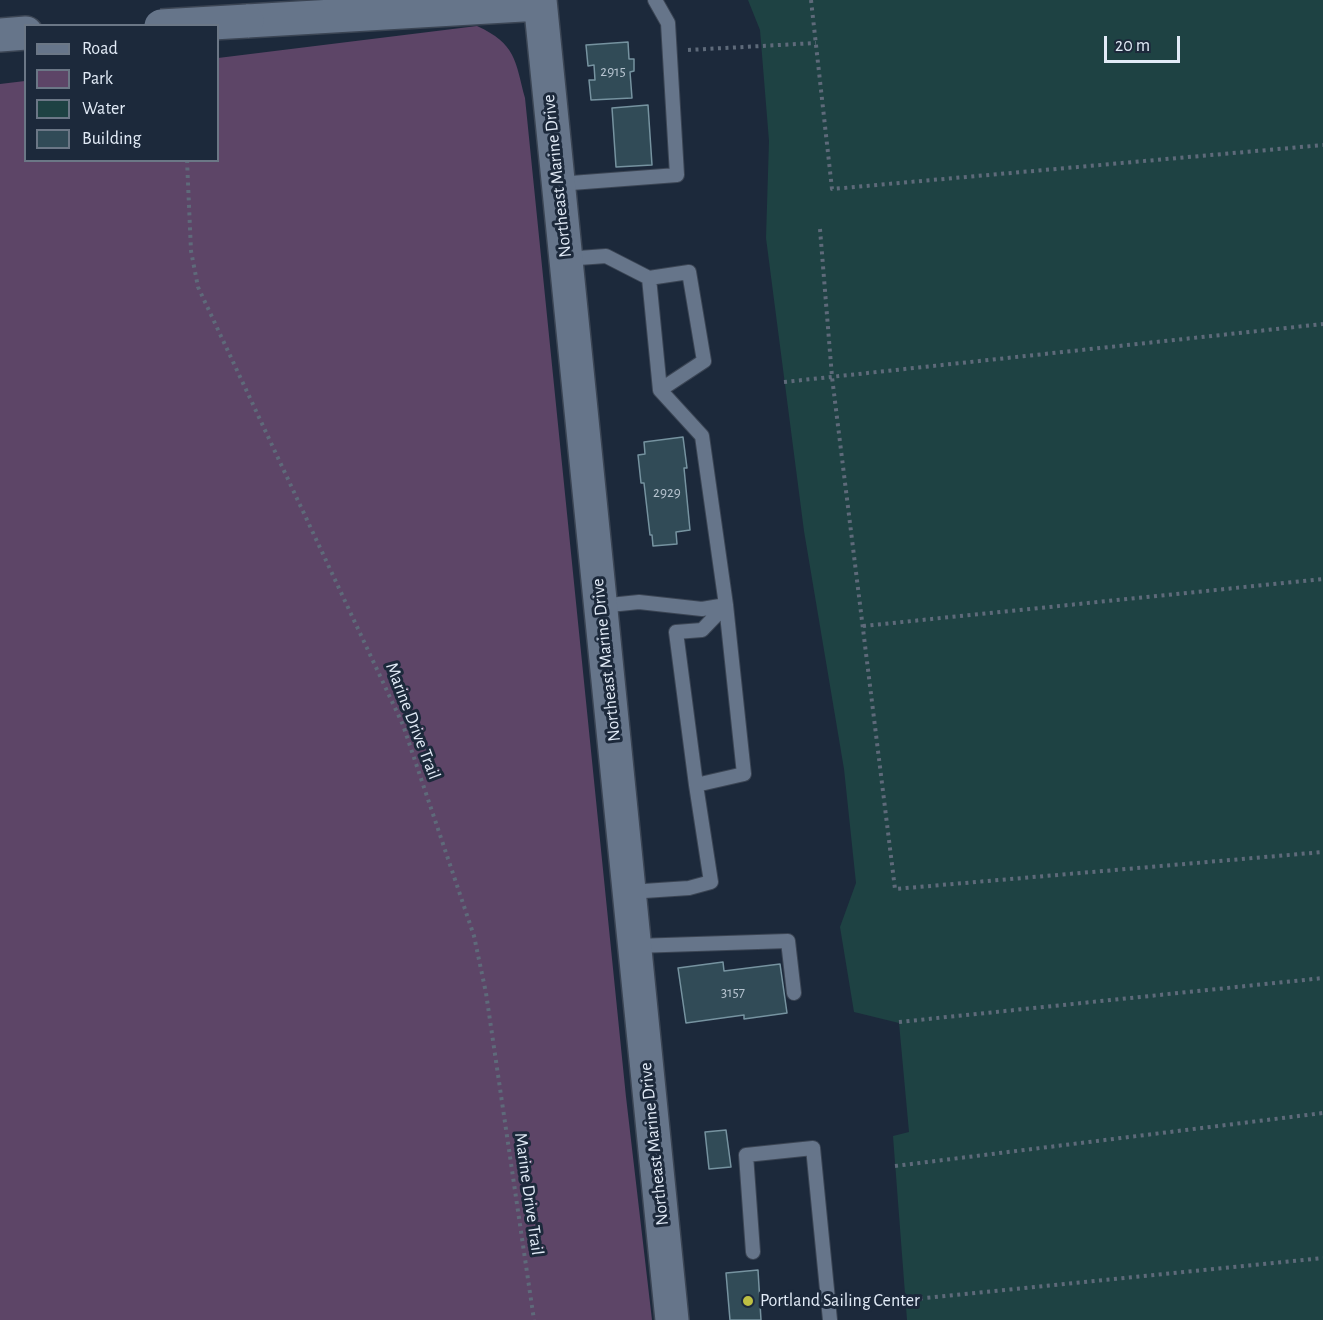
<!DOCTYPE html>
<style>
body{margin:0}
#map{position:relative;width:1323px;height:1320px;overflow:hidden;background:#1c293b;font-family:"Alegreya Sans",sans-serif}
canvas{display:block}
.legend{position:absolute;left:24px;top:24px;width:195px;height:138px;box-sizing:border-box;background:#1c293b;border:2px solid #6b7786;margin:0;padding:8px 10px;list-style:none;font-size:18px;color:#e2ebf7}
.legend li{display:flex;align-items:center;gap:12px;height:30px}
.legend b{width:30px;border:2px solid #6b7786}
.scale{position:absolute;left:1104px;top:36px;width:76px;height:27px;box-sizing:border-box;border:3px solid #e2ebf7;border-top:0;padding-left:8px;font-size:18px;line-height:21px;white-space:nowrap;color:#e2ebf7;-webkit-text-stroke:4px #1c293b;paint-order:stroke}
</style>
<div id="map">
<canvas width="1323" height="1320"></canvas>
<ul class="legend">
<li><b style="height:8px;background:#66758a"></b>Road</li>
<li><b style="height:16px;background:#5d4567"></b>Park</li>
<li><b style="height:16px;background:#1e4243"></b>Water</li>
<li><b style="height:16px;background:#314b57"></b>Building</li>
</ul>
<div class="scale">20 m</div>
</div>
<script>
const g = document.querySelector('canvas').getContext('2d');
g.lineJoin = 'round';
function fillPath(path, color) {
  g.fillStyle = color;
  g.fill(path, 'evenodd');
}
function strokePath(path, color, width, dash) {
  g.strokeStyle = color;
  g.lineWidth = width;
  g.lineCap = dash ? 'butt' : 'round';
  g.setLineDash(dash || []);
  g.stroke(path);
}
function write(font, color, halo, rows, align = 'center') {
  g.font = font + ' "Alegreya Sans",sans-serif';
  g.lineWidth = 6;
  g.setLineDash([]);
  g.textBaseline = 'middle';
  g.strokeStyle = halo;
  g.fillStyle = color;
  for (const [text, x, y, turn = 0] of rows) {
    g.save();
    g.translate(x, y);
    g.rotate((+turn || 0) * Math.PI / 180);
    g.textAlign = isNaN(turn) ? turn : align;
    if (halo) g.strokeText(text, 0, 0);
    g.fillText(text, 0, 0);
    g.restore();
  }
}
fillPath(new Path2D(`
 M 477,26 C 516,44 515,60 525,98 L 626,1097 L 652,1320 L 0,1320 L 0,84 L 25,81 L 26,160 L 218,160 L 218,58 Z`), '#5d4567');
fillPath(new Path2D(`
 M 748,0 L 1323,0 L 1323,1320 L 907,1320 L 893,1136 L 909,1132 L 899,1023 L 854,1012 L 840,927 L 856,883 L 844,769 L 804,531 L 766,238 L 769,141 L 760,30 Z`), '#1e4243');
const building = new Path2D(`
 M 628,42 L 629,59 L 634,59 L 634,71 L 630,72 L 632,98 L 591,100 L 589,80 L 595,80 L 594,65 L 588,66 L 586,45 Z
 M 648,105 L 652,165 L 616,167 L 612,108 Z
 M 683,437 L 687,468 L 684,468 L 690,530 L 676,532 L 677,544 L 653,546 L 652,535 L 650,535 L 644,483 L 641,483 L 638,455 L 645,454 L 644,442 Z
 M 723,962 L 724,971 L 780,964 L 787,1013 L 744,1019 L 744,1015 L 686,1023 L 678,968 Z
 M 726,1130 L 731,1167 L 709,1169 L 705,1132 Z
 M 758,1270 L 761,1320 L 730,1320 L 726,1273 Z`);
fillPath(building, '#314b57');
strokePath(building, '#7693a0', 1.5);
const service = new Path2D(`
 M 558,184 L 677,175 L 668,23 L 655,0
 M 565,259 L 606,256 L 649,278 L 689,272 L 704,361 L 660,390
 M 600,606 L 639,602 L 702,609 L 726,605
 M 696,785 L 676,632 L 702,630 L 726,605
 M 629,892 L 689,888 L 711,882 L 696,785 L 744,774 L 726,605 L 702,436 L 660,390 L 649,278
 M 635,946 L 788,941 L 794,993
 M 753,1252 L 746,1155 L 813,1148 L 830,1320`);
const secondary = new Path2D(`
 M 540,0 L 672,1320
 M 247,21 L 540,4
 M 0,35 L 26,33`);
strokePath(service, '#3b4554', 16);
strokePath(secondary, '#3b4554', 36);
strokePath(new Path2D(`
 M 811,0 L 832,189 L 1323,145
 M 688,50 L 816,43
 M 187,160 L 191,251 L 198,287 L 403,725 L 474,936 L 486,993 L 534,1320
 M 820,229 L 832,377 L 895,889 L 1323,852
 M 784,382 L 1323,324
 M 863,626 L 1323,579
 M 899,1022 L 1323,978
 M 895,1166 L 1323,1113
 M 905,1300 L 1323,1258`), '#5e6a7a', 4, [3, 4.5]);
strokePath(service, '#66758a', 14);
strokePath(secondary, '#66758a', 33);
const secondaryBridge = new Path2D(`
 M 161,26 L 247,21`);
strokePath(secondaryBridge, '#3b4554', 36, []);
strokePath(secondaryBridge, '#66758a', 33);
for (const [x, y, r, color] of [
 [748,1301,6,"#bdbf43"]
]) {
  const dot = new Path2D();
  dot.arc(x, y, r, 0, 2 * Math.PI);
  g.fillStyle = color;
  g.fill(dot);
  strokePath(dot, '#1c293b', 2);
}
write('15px', '#b6c3cf', null, [
 ["2915",613,71],
 ["2929",667,492],
 ["3157",733,992]
]);
write('18px', '#e2ebf7', '#1c293b', [
 ["Northeast Marine Drive",557,176,-96],
 ["Northeast Marine Drive",606,660,-96],
 ["Marine Drive Trail",413,721,69],
 ["Northeast Marine Drive",654,1144,-96],
 ["Marine Drive Trail",529,1194,82]
]);
write('18px', '#e2ebf7', '#1c293b', [
 ["Portland Sailing Center",760,1301]
], 'left');
</script>
